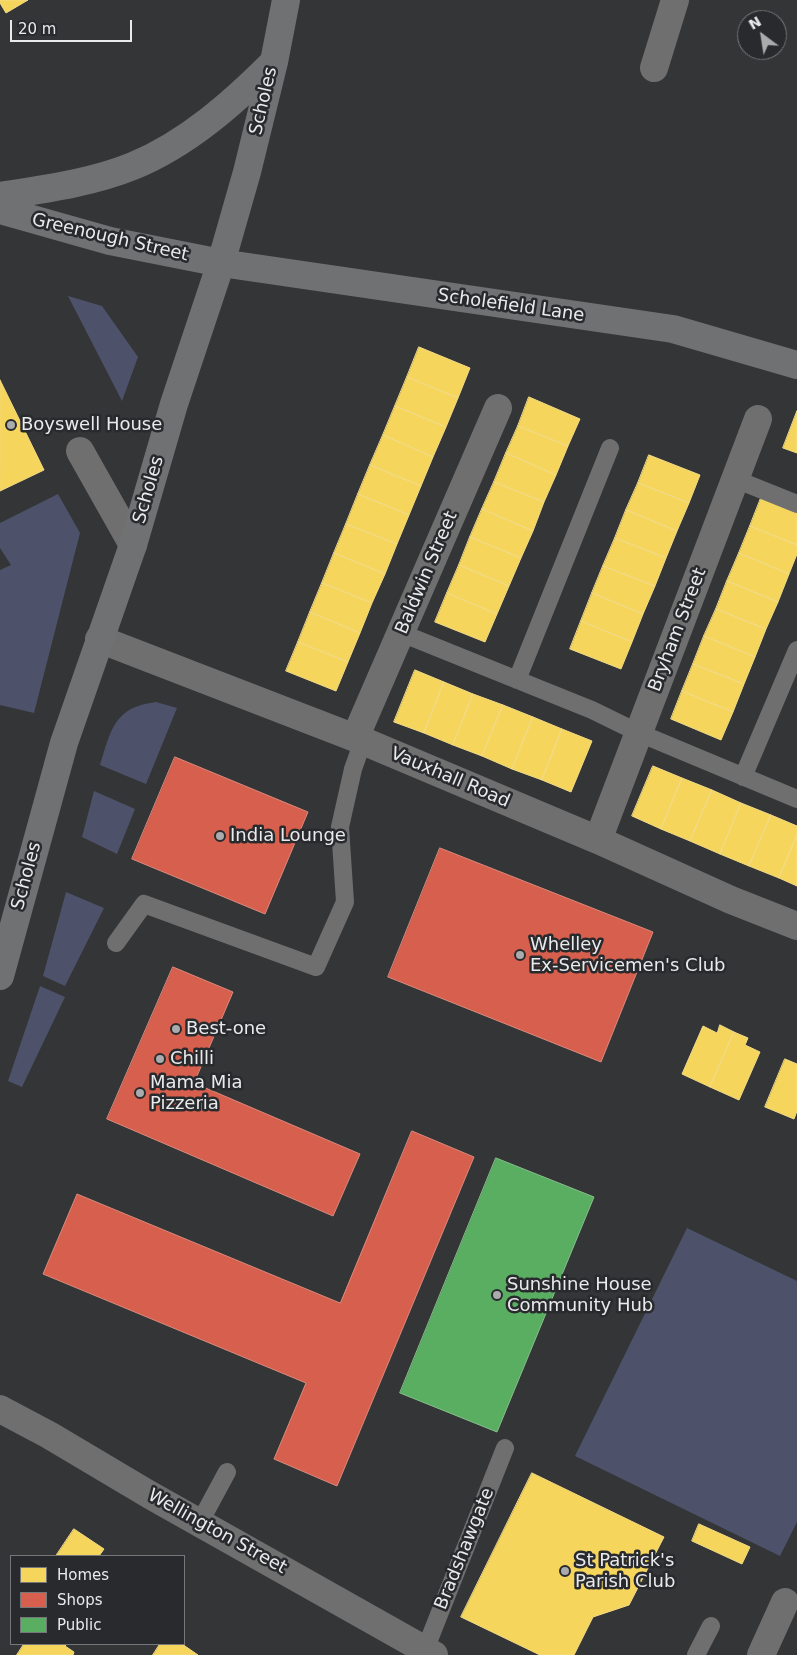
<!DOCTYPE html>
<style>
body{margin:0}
#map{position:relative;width:797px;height:1655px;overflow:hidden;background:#343536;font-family:"DejaVu Sans",sans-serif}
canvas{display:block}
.legend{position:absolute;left:10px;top:1555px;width:175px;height:90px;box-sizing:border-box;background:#292a2d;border:1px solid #767779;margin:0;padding:6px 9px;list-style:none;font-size:15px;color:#e9eaec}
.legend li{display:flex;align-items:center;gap:10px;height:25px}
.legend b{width:25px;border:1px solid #767779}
.north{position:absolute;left:737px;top:10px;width:50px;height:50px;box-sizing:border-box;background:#292a2d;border:1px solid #767779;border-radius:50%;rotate:329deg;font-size:14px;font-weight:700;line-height:20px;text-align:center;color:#e9eaec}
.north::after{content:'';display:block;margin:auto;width:18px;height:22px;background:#aaabac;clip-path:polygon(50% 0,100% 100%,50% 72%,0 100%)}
.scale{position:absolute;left:10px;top:20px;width:122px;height:22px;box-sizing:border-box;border:2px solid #e9eaec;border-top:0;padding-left:6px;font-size:15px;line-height:18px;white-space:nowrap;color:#e9eaec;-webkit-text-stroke:4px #292a2d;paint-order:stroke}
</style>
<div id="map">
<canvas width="797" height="1655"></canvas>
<ul class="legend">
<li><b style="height:14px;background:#f6d55c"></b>Homes</li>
<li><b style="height:14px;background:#d6604d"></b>Shops</li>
<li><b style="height:14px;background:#5aae61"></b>Public</li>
</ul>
<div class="north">N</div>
<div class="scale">20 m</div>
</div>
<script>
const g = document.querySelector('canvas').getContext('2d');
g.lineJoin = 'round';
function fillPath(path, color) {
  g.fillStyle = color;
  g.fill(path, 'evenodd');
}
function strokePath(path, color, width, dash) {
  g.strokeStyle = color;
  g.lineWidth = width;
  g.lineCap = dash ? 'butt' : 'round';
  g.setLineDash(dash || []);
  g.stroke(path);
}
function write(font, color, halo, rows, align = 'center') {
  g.font = font + ' "DejaVu Sans",sans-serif';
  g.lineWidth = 5;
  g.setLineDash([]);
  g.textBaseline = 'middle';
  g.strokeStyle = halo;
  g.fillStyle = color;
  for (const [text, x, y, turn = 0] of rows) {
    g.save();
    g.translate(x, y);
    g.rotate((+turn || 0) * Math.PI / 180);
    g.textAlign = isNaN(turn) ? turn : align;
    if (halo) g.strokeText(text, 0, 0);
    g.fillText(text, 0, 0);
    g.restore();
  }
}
fillPath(new Path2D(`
 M 68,296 L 102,306 L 138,357 L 122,401 Z
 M 58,494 L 80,533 L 34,713 L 0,705 L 0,570 L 11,565 L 0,548 L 0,523 Z
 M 156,702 L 177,708 L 146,784 L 100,765 C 111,730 114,707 156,702 Z
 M 94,791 L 135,809 L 117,854 L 82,837 Z
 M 66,892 L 104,908 L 65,986 L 43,976 Z
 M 40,986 L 65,997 L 22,1087 L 8,1081 Z
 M 687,1228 L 797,1281 L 797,1522 L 780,1556 L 575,1456 Z`), '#4d526a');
const homes = new Path2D(`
 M 0,0 L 28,0 L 6,13 L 0,3 Z
 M 419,347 L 470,368 L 458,398 L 407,377 Z
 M 407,377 L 458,398 L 446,427 L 395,406 Z
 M 0,380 L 44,470 L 0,491 Z
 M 529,397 L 580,419 L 568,446 L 518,426 Z
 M 395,406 L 446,427 L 433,457 L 383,435 Z
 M 797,411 L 797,453 L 783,448 Z
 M 518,426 L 568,446 L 556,475 L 506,453 Z
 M 383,435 L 433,457 L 421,486 L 370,465 Z
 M 506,453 L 556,475 L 544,502 L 494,482 Z
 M 649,455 L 700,475 L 689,503 L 638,483 Z
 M 370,465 L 421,486 L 409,515 L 358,494 Z
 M 494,482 L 544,502 L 533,531 L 482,509 Z
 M 638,483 L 689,503 L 677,531 L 626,510 Z
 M 358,494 L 409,515 L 397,544 L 346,524 Z
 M 761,498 L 797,513 L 797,545 L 750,526 Z
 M 482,509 L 533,531 L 521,558 L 470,537 Z
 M 626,510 L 677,531 L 666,558 L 615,538 Z
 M 346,524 L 397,544 L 385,574 L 334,553 Z
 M 750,526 L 797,545 L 797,554 L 789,574 L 739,553 Z
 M 470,537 L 521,558 L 509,586 L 459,565 Z
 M 615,538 L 666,558 L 655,586 L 603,566 Z
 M 334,553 L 385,574 L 372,603 L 322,583 Z
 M 739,553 L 789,574 L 778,602 L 727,581 Z
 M 459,565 L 509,586 L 497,614 L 447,593 Z
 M 603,566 L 655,586 L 643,614 L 592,593 Z
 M 727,581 L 778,602 L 766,629 L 716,609 Z
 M 322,583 L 372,603 L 360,633 L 310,612 Z
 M 447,593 L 497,614 L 485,642 L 435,622 Z
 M 592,593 L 643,614 L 632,642 L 581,621 Z
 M 716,609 L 766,629 L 755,657 L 704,636 Z
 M 310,612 L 360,633 L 348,662 L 298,642 Z
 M 581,621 L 632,642 L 621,669 L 570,649 Z
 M 704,636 L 755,657 L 744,684 L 693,664 Z
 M 298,642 L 348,662 L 336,691 L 286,671 Z
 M 693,664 L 744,684 L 733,712 L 682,691 Z
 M 415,670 L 444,682 L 424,733 L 394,722 Z
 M 444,682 L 473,694 L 453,745 L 424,733 Z
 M 682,691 L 733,712 L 721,740 L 671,719 Z
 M 473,694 L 503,705 L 482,756 L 453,745 Z
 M 503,705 L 533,717 L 512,769 L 482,756 Z
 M 533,717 L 562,729 L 542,780 L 512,769 Z
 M 562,729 L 592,741 L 571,792 L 542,780 Z
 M 653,766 L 682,778 L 661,829 L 632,816 Z
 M 682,778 L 712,790 L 690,841 L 661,829 Z
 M 712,790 L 741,803 L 720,854 L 690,841 Z
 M 741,803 L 771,815 L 749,866 L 720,854 Z
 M 771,815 L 797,826 L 797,835 L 779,878 L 749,866 Z
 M 797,835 L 797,886 L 779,878 Z
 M 720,1025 L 734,1032 L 710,1087 L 682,1074 L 703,1026 L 717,1033 Z
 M 734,1032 L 748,1038 L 745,1045 L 760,1052 L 739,1100 L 710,1087 Z
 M 785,1059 L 797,1064 L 797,1111 L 794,1119 L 765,1107 Z
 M 532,1473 L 664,1537 L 629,1605 L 593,1617 L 574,1655 L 540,1655 L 461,1617 Z
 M 699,1524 L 750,1547 L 742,1564 L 692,1541 Z
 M 74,1529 L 104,1549 L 99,1556 L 56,1556 Z
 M 24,1644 L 67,1644 L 65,1646 L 74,1652 L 73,1655 L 17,1655 Z
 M 160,1644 L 182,1644 L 198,1655 L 153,1655 Z`);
fillPath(homes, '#f6d55c');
strokePath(homes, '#f2db87', 1);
const shops = new Path2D(`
 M 175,757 L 308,812 L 265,914 L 132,859 Z
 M 440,848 L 653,932 L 601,1062 L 388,977 Z
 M 173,967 L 233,992 L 194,1083 L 360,1154 L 333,1216 L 107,1119 Z
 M 412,1131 L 474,1157 L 337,1486 L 274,1459 L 306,1383 L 43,1274 L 77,1194 L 340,1303 Z`);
fillPath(shops, '#d6604d');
strokePath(shops, '#dc897d', 1);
const public = new Path2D(`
 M 496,1158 L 594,1197 L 497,1432 L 400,1393 Z`);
fillPath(public, '#5aae61');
strokePath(public, '#85c08b', 1);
strokePath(new Path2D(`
 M 735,479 L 797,504
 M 401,633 L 592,710 L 639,733 L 797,799
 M 517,680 L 610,448
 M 743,777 L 797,650
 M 116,943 L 144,904 L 316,967 L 345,902 L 340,827 L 353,769 L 363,741
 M 200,1522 L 227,1472
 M 425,1650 L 505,1448
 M 696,1655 L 711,1626`), '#6f6f70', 18);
strokePath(new Path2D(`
 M 654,68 L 675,0
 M 80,451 L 133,545
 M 99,639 L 363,741 L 598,840 L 731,900 L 797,926
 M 355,738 L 498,408
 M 598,840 L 758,419
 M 0,1409 L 49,1435 L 150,1495 L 434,1655
 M 761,1655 L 785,1602`), '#6f6f70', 28);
strokePath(new Path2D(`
 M 0,196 C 45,189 91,183 133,166 C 187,144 233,103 274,62
 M 0,210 L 110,241 L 221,263 L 673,329 L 797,365
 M 0,976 L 64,743 L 133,545 L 174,404 L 221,263 L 247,172 L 274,62 L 286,0`), '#707172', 28);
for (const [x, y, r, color] of [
 [11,425,5,"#aaabac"],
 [220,836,5,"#aaabac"],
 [520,955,5,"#aaabac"],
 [176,1029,5,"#aaabac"],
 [160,1059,5,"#aaabac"],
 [140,1093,5,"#aaabac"],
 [497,1295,5,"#aaabac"],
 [565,1571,5,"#aaabac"]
]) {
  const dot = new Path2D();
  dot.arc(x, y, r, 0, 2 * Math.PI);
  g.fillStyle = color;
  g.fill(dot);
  strokePath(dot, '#292a2d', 2);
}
write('18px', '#e9eaec', '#292a2d', [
 ["Scholes",264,101,-77],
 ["Greenough Street",110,238,13],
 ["Scholefield Lane",511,306,8],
 ["Scholes",149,490,-74],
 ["Baldwin Street",427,573,-67],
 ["Bryham Street",678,630,-69],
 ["Vauxhall Road",450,778,23],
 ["Scholes",27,876,-75],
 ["Wellington Street",217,1532,29],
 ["Bradshawgate",465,1549,-68]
]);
write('18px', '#e9eaec', '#292a2d', [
 ["Boyswell House",21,425],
 ["India Lounge",230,836],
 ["Whelley",530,945],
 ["Ex-Servicemen's Club",530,966],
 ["Best-one",186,1029],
 ["Chilli",170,1059],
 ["Mama Mia",150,1083],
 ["Pizzeria",150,1104],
 ["Sunshine House",507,1285],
 ["Community Hub",507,1306],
 ["St Patrick's",575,1561],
 ["Parish Club",575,1582]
], 'left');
</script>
